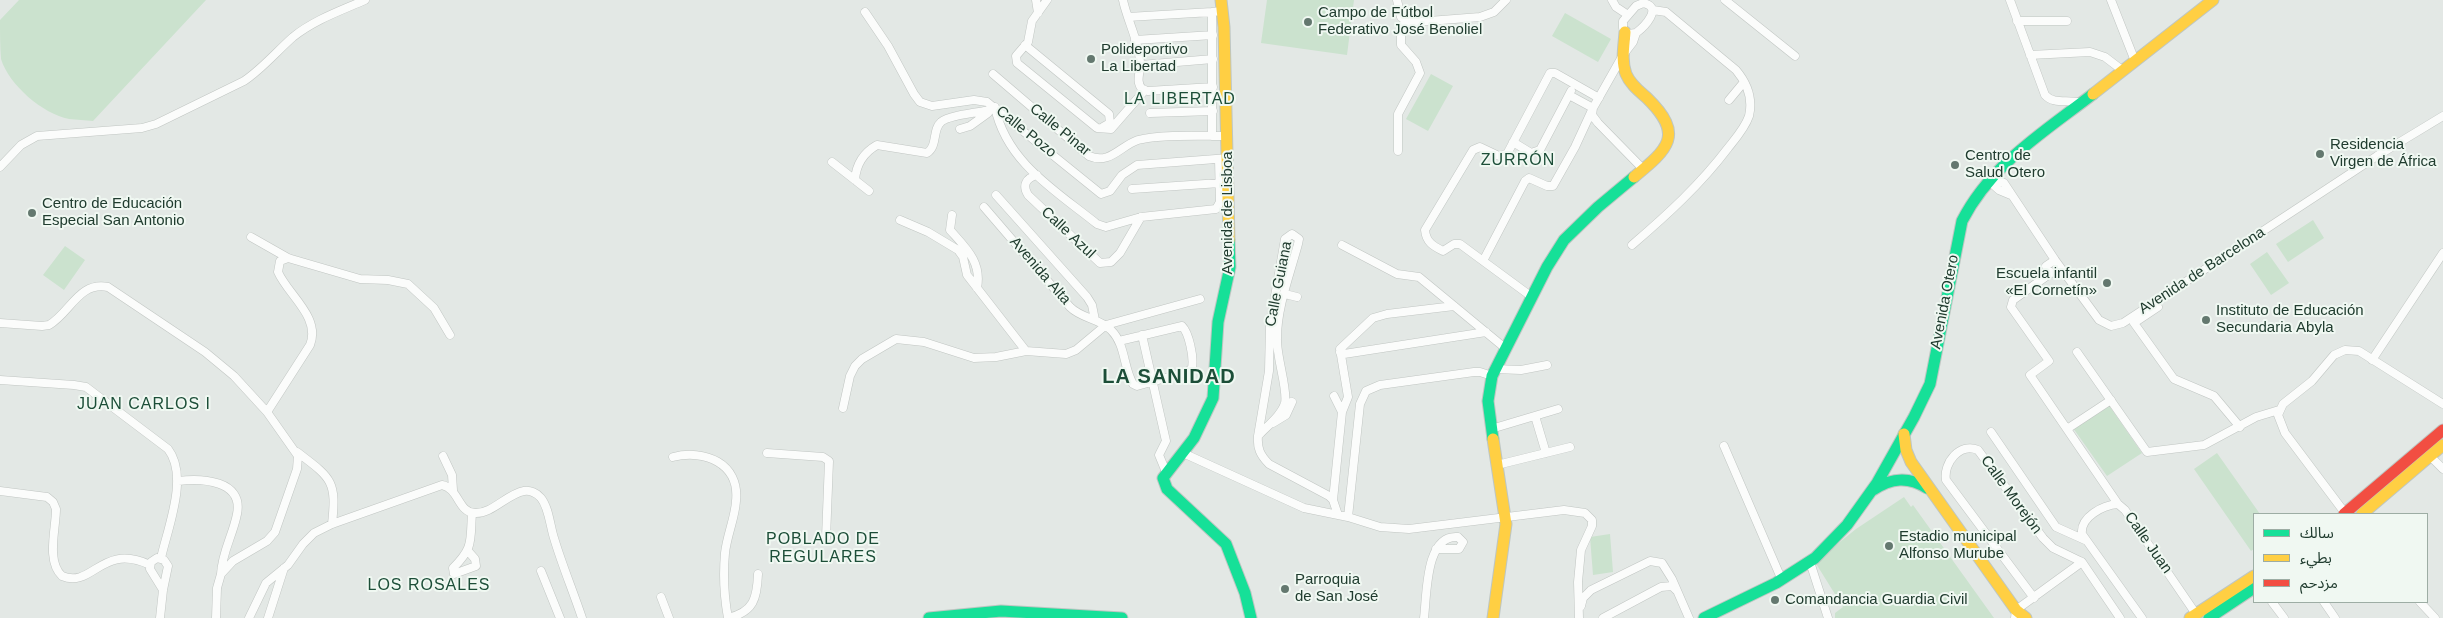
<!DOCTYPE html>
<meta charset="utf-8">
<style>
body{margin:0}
#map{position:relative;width:2443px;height:618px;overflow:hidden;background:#e3e8e5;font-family:Arial,"Noto Sans Arabic",sans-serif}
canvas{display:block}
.legend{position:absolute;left:2253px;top:513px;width:175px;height:90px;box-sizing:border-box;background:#f0f8f2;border:1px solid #9dada4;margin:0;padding:6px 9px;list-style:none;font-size:15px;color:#203c2f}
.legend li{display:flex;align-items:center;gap:10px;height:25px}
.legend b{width:25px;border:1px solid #9dada4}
</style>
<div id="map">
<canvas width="2443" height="618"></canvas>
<ul class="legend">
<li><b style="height:6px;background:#16e098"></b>سالك</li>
<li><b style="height:6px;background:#ffcf43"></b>بطيء</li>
<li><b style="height:6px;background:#f24e42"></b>مزدحم</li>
</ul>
</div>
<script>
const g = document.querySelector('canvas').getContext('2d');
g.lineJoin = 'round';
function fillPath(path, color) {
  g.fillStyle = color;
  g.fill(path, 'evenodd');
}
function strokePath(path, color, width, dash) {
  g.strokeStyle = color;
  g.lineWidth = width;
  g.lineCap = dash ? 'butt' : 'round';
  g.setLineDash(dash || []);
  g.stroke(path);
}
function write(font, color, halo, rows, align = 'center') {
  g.font = font + ' Arial,sans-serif';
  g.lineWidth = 4;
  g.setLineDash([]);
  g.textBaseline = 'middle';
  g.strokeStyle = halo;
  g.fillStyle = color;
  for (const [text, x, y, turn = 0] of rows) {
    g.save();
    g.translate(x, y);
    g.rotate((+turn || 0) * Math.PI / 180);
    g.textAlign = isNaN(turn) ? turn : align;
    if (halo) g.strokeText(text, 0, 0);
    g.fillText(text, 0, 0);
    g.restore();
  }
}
fillPath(new Path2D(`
 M 19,0 L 206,0 L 93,121 C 85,120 77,120 69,119 C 43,114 9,85 1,59 C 0,47 0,32 0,20 Z
 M 1267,0 L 1354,0 L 1347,55 L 1261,43 Z
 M 1565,13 L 1611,39 L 1598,62 L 1552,36 Z
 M 1431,74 L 1453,86 L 1428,131 L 1406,119 Z
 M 2313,220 L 2324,238 L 2288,262 L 2276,244 Z
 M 65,246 L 85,260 L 64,290 L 43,275 Z
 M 2267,252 L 2289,283 L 2271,295 L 2250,264 Z
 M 2108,404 L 2142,453 L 2107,476 L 2073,428 Z
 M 2217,453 L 2260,514 L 2254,514 L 2254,549 L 2251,551 L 2194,469 Z
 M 1904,497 L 1911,507 L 1913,505 L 1994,618 L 1835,618 L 1835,613 L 1843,607 L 1815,562 L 1856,529 Z
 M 1610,534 L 1613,572 L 1593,575 L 1590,537 Z`), '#cbe2ce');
const street = new Path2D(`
 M 1036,0 L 1038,13
 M 1047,0 L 1032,21 L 1028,42 L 1016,56 L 1017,63 L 1097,128 L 1111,129 L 1145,90
 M 1123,0 C 1127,20 1139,41 1140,62 C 1141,72 1135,81 1142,89 L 1148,91 L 1213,87
 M 1397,0 L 1401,17 L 1409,22 L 1416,22 L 1480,17 L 1494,12 L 1506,0
 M 1612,0 L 1616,7 L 1628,15
 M 1725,0 L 1795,56
 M 2010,0 L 2045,95 C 2054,105 2068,99 2081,103
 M 2111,0 L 2135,61
 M 1643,3 C 1664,7 1644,27 1636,33 L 1628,34 L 1623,28 L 1623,21 L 1636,6 Z
 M 865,12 L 888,46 L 914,94 L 920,102 L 932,106 L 974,100 L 987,102 L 1101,194 L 1110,191 L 1122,175 L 1137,165 L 1229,158
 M 1128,17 L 1212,12
 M 2017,21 L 2067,21
 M 1636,33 L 1633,42 L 1623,55 L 1593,108 L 1592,115 L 1598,123 L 1644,170
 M 1135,40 L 1213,35
 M 1025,45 L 1109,114 L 1110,123 L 1103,127
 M 2030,55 L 2090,52 L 2105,57 L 2122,70
 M 1141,65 L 1213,59
 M 993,74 L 1089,156 C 1110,165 1120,146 1138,140 C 1160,134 1204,136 1227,136
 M 1729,100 L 1744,82
 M 995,107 C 1006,162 1056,191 1097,224 L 1106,227 L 1141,217 L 1216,209 L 1220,202 L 1219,159
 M 1150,113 L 1213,111
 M 960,129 L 970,126 L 988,113
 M 1212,136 L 1212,12 L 1222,11
 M 1513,142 L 1531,153 L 1540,150 L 1571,91
 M 1398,151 L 1398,114 L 1420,73 L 1416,62 L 1401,45 L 1401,27 L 1406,20
 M 832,162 L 869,191
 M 0,167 L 21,145 L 37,136 L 142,128 L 156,124 L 244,81 C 262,69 276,52 293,37 C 314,20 340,11 365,0
 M 1037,175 C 1026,178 1022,185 1028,195 L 1100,263 L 1111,262 L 1120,253 L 1141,217
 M 855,180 C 856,165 863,153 877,145 L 927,153 C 938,146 932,130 941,122 C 948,115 981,112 991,110
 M 1132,189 L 1220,183
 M 996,195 L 1087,297 L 1092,305 L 1095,320
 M 2011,195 L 1999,190 L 1990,182 L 1992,178 L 2004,183 L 2055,260 L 2099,320 L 2111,326 L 2123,323 L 2377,156 L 2443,116
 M 984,207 L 1070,307 C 1082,319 1099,318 1111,330 C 1126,345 1123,367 1133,384 L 1137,386 L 1187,372 L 1192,368 C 1194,357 1189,333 1182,326 L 1119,341
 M 952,215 L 950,230 C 966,248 982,262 977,288
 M 900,220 L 928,232 L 958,250 L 963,257 L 967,275 L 1026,351
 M 251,237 L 288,258 L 360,279 L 388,280 L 408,284 L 434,308 L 450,335
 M 1342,245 L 1397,274 L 1419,277 L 1505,348
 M 1632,245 C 1667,215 1700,185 1728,148 C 1736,138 1745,128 1749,116 C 1753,99 1747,83 1736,70 L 1666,12 L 1653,10
 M 2055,260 L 2046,266 L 2051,273 L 2013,300 L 2011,307 L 2049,361 L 2030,375 L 2118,504
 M 1483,261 L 1525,181 L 1529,178 L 1547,186 L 1553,186 L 1575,147 L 1593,108 L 1569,95
 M 1285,294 L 1297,297
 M 1532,297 L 1460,244 L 1454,244 L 1443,251 C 1433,246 1426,242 1425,230 L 1473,150 L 1480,147 L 1499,156 L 1507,154 L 1550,73 L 1555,73 L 1599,98
 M 2155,302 L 2158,307 L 2134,323 L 2174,379 L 2214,396 L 2240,427
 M 0,323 L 42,326 L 49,325 C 70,313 79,281 108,287 L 205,352 L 234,376 L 267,412 L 298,456 L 297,469 L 275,532 L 267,541 L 233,561 L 221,574 L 217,588 L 216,618
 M 1142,335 L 1166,441 L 1159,455 L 1166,472
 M 1340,352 L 1344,354 L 1486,332
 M 2077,352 L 2147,452 L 2204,445 L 2256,417 L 2279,410
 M 2372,360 L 2443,253
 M 1495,369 L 1521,370 L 1547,365
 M 0,380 L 74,385 L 86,387 L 168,449 C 189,476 168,527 161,558
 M 843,408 L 850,376 L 855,366 L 862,359 L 896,339 L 924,342 L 974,358 L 996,357 L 1026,351 L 1066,354 L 1076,350 L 1106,325 L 1200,299
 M 267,412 L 310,345 C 321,317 288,295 278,272 L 280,261 L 288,258
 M 1342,412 L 1348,397 L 1340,349 L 1373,318 L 1387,314 L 1454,306
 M 1535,416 L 1546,453
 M 1273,423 L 1286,415 L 1292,402
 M 1491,429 L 1558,409
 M 2067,429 L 2111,400
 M 1991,432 L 2056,527 L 2085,540
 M 1258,436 L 1269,371 L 1270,325 L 1285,239 L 1292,234 L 1299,239 L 1298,244 C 1290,274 1277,307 1277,338 C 1276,356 1288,389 1285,403 C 1281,416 1267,426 1258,436 C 1257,448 1260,455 1269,464 L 1329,496 L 1333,500 L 1338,515
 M 1724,446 L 1781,578
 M 297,452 C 331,478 337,480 332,524
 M 767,453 L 823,457 L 829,461 L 826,538
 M 1183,453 L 1304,508 L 1348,517 L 1380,527 L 1409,529 L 1564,510 L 1585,513 L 1592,520 L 1592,526 L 1581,550 L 1578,582 L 1579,618
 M 443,456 L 452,475 L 453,490
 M 2430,456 L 2443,469
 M 673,457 C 704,449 740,463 736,501 C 735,518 727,535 725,553 C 723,575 724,596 728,618
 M 1497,465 L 1570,447
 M 178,481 C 201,478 244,480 237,514 C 233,535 222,552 221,574
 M 0,491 L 47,497 L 53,502 L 56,509 C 56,529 46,561 62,576 C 93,589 101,542 150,565
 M 1333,500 L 1342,412 L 1334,396
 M 2345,513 L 2285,433 L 2278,415 L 2283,404 L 2312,381 L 2334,355 L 2345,350 L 2359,351 L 2443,404
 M 1348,517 L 1360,404 L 1366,391 L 1380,385 L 1474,372 L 1480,372 L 1492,376
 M 468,551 L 475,559 L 476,566 L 454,574 L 453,568 C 474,547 470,541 472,513
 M 1810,562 L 1828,618
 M 541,571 L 560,618
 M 661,597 L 669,618
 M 2034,598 L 1946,480 C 1943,463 1960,442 1978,450 L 2043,538 L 2053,548 L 2082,562 L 2120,618
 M 2272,602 L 2284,618
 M 2324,602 L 2335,618
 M 2420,602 L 2435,618
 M 1581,606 L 1583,598 L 1591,590 L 1650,561 L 1662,563 L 1672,579 L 1689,618
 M 160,618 L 163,590 L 168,566 L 164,560 L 157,558 L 151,562 L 150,569 L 163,590
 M 249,618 L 266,583 L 288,565 L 303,544 L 314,533 L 332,524 L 442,485 C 459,488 458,513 475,513 C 492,514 507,494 524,491 C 530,490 537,493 541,498 C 549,508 550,526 554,538 C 562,565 573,591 582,618
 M 268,618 L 284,568
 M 728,618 C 754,612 757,598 758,574
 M 1424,618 C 1427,595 1425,534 1458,537 L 1463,542 L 1459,549 L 1436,549
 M 1603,618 L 1661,587 L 1672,586 L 1676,590
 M 2015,618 L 2016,610 L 2082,562
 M 2142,618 L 2082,534 C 2080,517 2103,505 2118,504 L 2125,510 L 2196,614`);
const fast = new Path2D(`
 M 1229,240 L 1230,267 L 1218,322 L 1213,398 L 1194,438 L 1163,478 L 1167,489 L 1226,544 L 1245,593 L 1251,618
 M 1493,439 L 1488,401 L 1492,376 L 1547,267 L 1564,240 L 1598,207 L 1634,177
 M 1873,490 C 1891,478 1908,476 1927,488
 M 929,618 L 1001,611 L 1122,618
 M 1704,618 L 1776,583 L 1815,558 L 1847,525 L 1877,483 L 1914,417 L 1930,384 L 1962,221 C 1991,164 2044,132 2093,94
 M 2209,618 L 2254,588`);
const slow = new Path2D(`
 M 1221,0 L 1224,27 L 1229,240
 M 1625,32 C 1624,46 1621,61 1626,74 C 1630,84 1639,91 1647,98 C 1685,135 1668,149 1634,177
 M 2093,94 L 2213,0
 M 1904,434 L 1906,450 L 1911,462 L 2016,610 L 2026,618
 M 1493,439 L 1506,524 L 1493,618
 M 2362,514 L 2443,445
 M 2190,618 L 2254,576`);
const jam = new Path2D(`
 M 2344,514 L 2443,430`);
strokePath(street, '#c0c5c2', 9);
strokePath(fast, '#bec6c2', 13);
strokePath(slow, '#bec6c2', 13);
strokePath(jam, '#bec6c2', 13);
strokePath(street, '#fbfcfb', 8);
strokePath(fast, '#16e098', 11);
strokePath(slow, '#ffcf43', 11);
strokePath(jam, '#f24e42', 11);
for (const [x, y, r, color] of [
 [1308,22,5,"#64786f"],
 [1091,59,5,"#64786f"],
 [2320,154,5,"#64786f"],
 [1955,165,5,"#64786f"],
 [32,213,5,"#64786f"],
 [2107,283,5,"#64786f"],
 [2206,320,5,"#64786f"],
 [1889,546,5,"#64786f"],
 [1285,589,5,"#64786f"],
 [1775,600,5,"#64786f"]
]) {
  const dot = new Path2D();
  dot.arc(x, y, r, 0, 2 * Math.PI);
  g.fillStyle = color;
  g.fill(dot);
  strokePath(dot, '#f0f8f2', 2);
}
write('15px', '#203c2f', '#f0f8f2', [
 ["Campo de Fútbol",1318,13],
 ["Federativo José Benoliel",1318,30],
 ["Polideportivo",1101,50],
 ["La Libertad",1101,67],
 ["Residencia",2330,145],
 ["Virgen de África",2330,162],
 ["Centro de",1965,156],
 ["Salud Otero",1965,173],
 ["Centro de Educación",42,204],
 ["Especial San Antonio",42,221],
 ["Escuela infantil",2097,274,"right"],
 ["«El Cornetín»",2097,291,"right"],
 ["Instituto de Educación",2216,311],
 ["Secundaria Abyla",2216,328],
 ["Estadio municipal",1899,537],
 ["Alfonso Murube",1899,554],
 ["Parroquia",1295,580],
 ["de San José",1295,597],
 ["Comandancia Guardia Civil",1785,600]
], 'left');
write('15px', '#203c2f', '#f0f8f2', [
 ["Calle Pinar",1060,130,39],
 ["Calle Pozo",1026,132,39],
 ["Avenida de Lisboa",1228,213,-90],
 ["Calle Azul",1068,233,43],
 ["Avenida Alta",1040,271,49],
 ["Avenida de Barcelona",2202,271,-33],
 ["Calle Guiana",1279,284,-79],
 ["Avenida Otero",1945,302,-79],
 ["Calle Morejón",2011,495,54],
 ["Calle Juan",2148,543,55]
]);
g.letterSpacing = '1px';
write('16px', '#1c4e38', '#f0f8f2', [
 ["LA LIBERTAD",1180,100],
 ["ZURRÓN",1518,161],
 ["JUAN CARLOS I",144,405],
 ["POBLADO DE",823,540],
 ["REGULARES",823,558],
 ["LOS ROSALES",429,586]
]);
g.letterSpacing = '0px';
g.letterSpacing = '1px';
write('bold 20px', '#1c4e38', '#f0f8f2', [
 ["LA SANIDAD",1169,377]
]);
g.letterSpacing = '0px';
</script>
